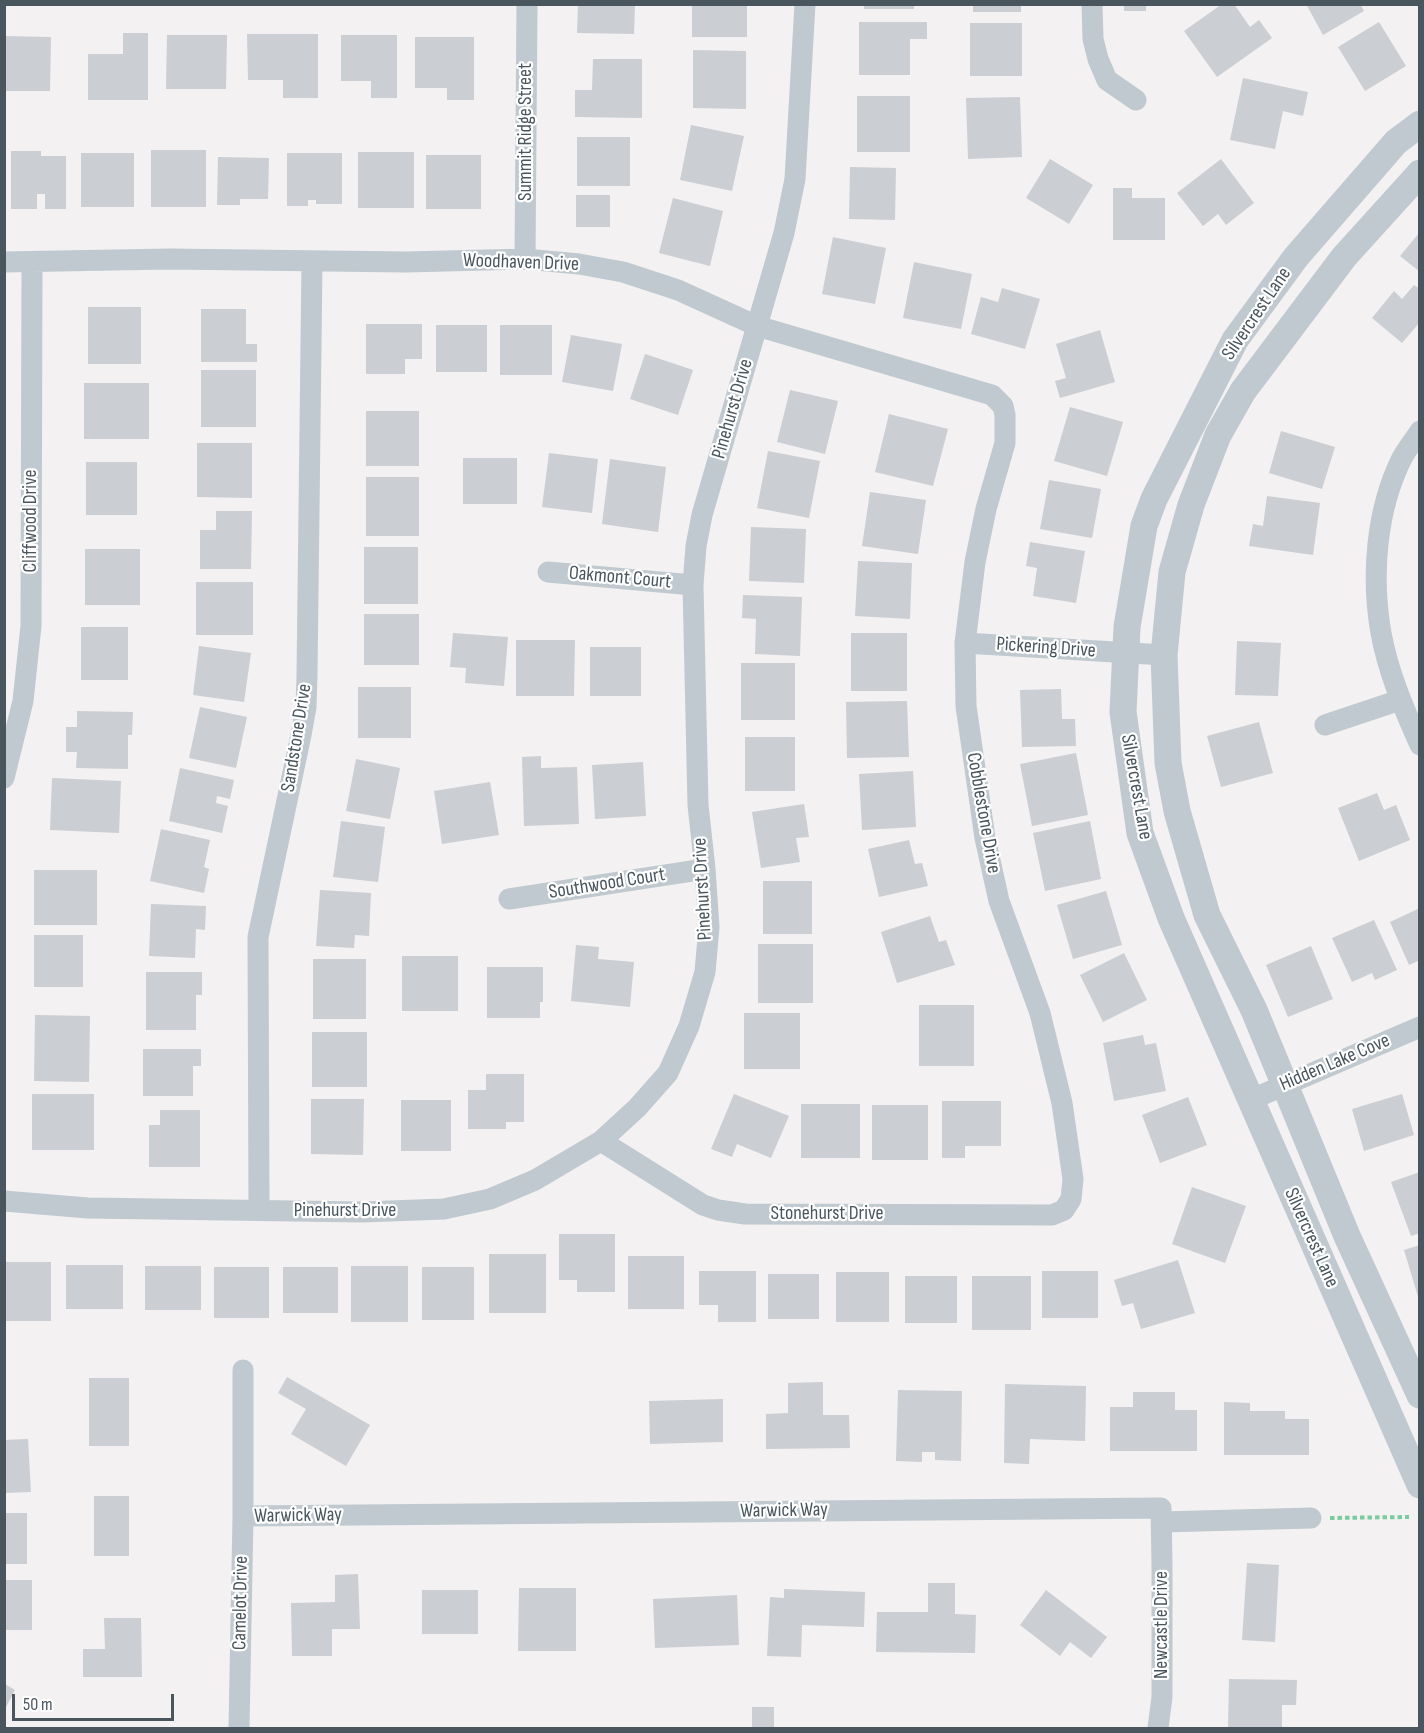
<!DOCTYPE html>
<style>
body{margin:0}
#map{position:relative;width:1424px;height:1733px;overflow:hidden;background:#f3f1f1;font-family:"Sofia Sans Condensed",sans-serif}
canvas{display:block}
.frame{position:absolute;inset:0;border:6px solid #49565e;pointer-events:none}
.scale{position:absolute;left:12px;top:1694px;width:162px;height:27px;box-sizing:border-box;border:3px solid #49565e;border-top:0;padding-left:8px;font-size:18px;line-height:21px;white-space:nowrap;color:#49565e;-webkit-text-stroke:4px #fff;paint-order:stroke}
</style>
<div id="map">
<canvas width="1424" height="1733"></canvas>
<div class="frame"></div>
<div class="scale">50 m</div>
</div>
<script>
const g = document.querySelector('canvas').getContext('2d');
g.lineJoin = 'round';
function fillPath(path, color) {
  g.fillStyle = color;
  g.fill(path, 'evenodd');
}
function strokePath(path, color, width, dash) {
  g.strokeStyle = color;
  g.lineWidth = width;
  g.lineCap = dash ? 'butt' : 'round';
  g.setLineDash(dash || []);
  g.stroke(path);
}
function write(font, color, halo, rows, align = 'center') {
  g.font = font + ' "Sofia Sans Condensed",sans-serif';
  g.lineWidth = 4.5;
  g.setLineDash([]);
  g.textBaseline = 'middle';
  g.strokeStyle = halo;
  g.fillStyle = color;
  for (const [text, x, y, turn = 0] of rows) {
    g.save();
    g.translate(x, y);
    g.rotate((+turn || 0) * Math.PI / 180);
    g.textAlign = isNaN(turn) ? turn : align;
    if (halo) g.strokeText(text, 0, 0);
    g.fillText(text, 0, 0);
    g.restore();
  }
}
fillPath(new Path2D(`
 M 578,4 L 635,4 L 634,34 L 577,33 Z
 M 692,4 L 747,4 L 747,37 L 692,37 Z
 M 864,4 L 914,4 L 914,9 L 864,9 Z
 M 973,4 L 1021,4 L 1021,12 L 973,12 Z
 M 1124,4 L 1146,4 L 1146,11 L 1124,11 Z
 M 1222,4 L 1234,4 L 1250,27 L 1259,20 L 1272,38 L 1217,77 L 1184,31 Z
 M 1306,4 L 1360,4 L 1364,11 L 1323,35 Z
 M 859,22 L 927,22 L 927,39 L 910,39 L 910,75 L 859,75 Z
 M 1379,22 L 1406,66 L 1365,91 L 1338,47 Z
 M 970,23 L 1022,23 L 1022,76 L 970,76 Z
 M 123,33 L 148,33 L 148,100 L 88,100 L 88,54 L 123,54 Z
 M 247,34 L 318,34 L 318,98 L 283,98 L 283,80 L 248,80 Z
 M 167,35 L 227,35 L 226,89 L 166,89 Z
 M 341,35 L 397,35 L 397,98 L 371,98 L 371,81 L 341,81 Z
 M 4,36 L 51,37 L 50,91 L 4,91 Z
 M 415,37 L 474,37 L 474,100 L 447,100 L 447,88 L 415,88 Z
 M 693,50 L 746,51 L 746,109 L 693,108 Z
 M 593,59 L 642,59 L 642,118 L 575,117 L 575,90 L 592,90 Z
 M 1243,78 L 1308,92 L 1303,116 L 1283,111 L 1275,149 L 1230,140 Z
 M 857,96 L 910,96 L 910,152 L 857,152 Z
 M 1020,97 L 1022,157 L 968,159 L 966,98 Z
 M 691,125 L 744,136 L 732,191 L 680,180 Z
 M 577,137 L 630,137 L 630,186 L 577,186 Z
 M 151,150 L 206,150 L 206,207 L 151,207 Z
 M 11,151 L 41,151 L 41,156 L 66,156 L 66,209 L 45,209 L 45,194 L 37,194 L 37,209 L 11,209 Z
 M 358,152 L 414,152 L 414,208 L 358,208 Z
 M 81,153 L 134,153 L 134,207 L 81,207 Z
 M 287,153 L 342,153 L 342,204 L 316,204 L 316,200 L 308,200 L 308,206 L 287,206 Z
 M 426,155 L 481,155 L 481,209 L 426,209 Z
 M 218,157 L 269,158 L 268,199 L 240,199 L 240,205 L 217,205 Z
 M 1050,159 L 1093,185 L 1069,224 L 1026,198 Z
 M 1221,159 L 1254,203 L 1226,225 L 1218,214 L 1203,226 L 1177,193 Z
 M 850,167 L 896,168 L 895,220 L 849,219 Z
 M 1113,188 L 1132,188 L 1132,198 L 1165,198 L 1165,240 L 1113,240 Z
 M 576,195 L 610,195 L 610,227 L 576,227 Z
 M 673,198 L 723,211 L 710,266 L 659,253 Z
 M 1420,232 L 1420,272 L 1400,256 Z
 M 833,237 L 886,248 L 875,304 L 822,294 Z
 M 914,262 L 972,274 L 961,329 L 903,318 Z
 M 1414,285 L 1420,289 L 1420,322 L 1402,343 L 1372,318 L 1394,291 L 1402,299 Z
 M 1002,288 L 1040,299 L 1025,349 L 971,334 L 981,297 L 998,302 Z
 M 88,307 L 141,307 L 141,364 L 88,364 Z
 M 201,309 L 246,309 L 246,344 L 257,344 L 257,362 L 201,362 Z
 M 366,324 L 422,324 L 422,359 L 405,359 L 405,374 L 366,374 Z
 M 436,325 L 487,325 L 487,372 L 436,372 Z
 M 500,325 L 552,325 L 552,375 L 500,375 Z
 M 1100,330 L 1115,382 L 1060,398 L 1055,381 L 1066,378 L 1056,344 Z
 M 571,335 L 622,344 L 613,391 L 562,382 Z
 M 645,354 L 693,370 L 678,415 L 630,399 Z
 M 201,370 L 256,370 L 256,427 L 201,427 Z
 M 84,383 L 149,383 L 149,439 L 84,439 Z
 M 790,390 L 838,401 L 825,454 L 777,442 Z
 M 1070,407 L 1123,422 L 1107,476 L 1054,461 Z
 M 366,411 L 419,411 L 419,466 L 366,466 Z
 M 889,414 L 948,429 L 933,486 L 875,472 Z
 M 1281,431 L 1335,447 L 1322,489 L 1269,473 Z
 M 197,443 L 252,443 L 252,498 L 197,497 Z
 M 768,451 L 820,461 L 809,518 L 757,508 Z
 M 549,453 L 598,459 L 592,513 L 542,507 Z
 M 463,458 L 517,458 L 517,504 L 463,504 Z
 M 610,459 L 666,467 L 658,532 L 602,524 Z
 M 86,462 L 137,462 L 137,515 L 86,515 Z
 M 366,477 L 419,477 L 419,536 L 366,536 Z
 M 1049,480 L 1101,489 L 1092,538 L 1040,529 Z
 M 870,492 L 926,500 L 918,554 L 862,546 Z
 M 1267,496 L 1320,503 L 1313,555 L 1249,546 L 1253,524 L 1263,526 Z
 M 216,511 L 252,511 L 251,569 L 200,569 L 200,530 L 216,530 Z
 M 751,527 L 806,529 L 804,583 L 749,581 Z
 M 1030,542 L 1085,551 L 1076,603 L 1033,596 L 1037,568 L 1026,566 Z
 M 364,547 L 418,547 L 418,604 L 364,604 Z
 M 85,549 L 140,549 L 140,605 L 85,605 Z
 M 858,561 L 912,563 L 910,619 L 855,616 Z
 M 196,582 L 253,582 L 253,635 L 196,635 Z
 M 743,595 L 802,597 L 800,656 L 755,654 L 756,619 L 742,618 Z
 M 364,614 L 419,614 L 419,665 L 364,665 Z
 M 81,627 L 128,627 L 128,680 L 81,680 Z
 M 453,633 L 508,637 L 504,686 L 465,683 L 466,668 L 450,667 Z
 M 851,633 L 907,633 L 907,691 L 851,691 Z
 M 516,640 L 575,640 L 574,696 L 516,696 Z
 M 1237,641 L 1281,643 L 1278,696 L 1235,695 Z
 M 199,646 L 251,653 L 244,702 L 193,695 Z
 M 590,647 L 641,647 L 641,696 L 590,696 Z
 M 741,663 L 795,663 L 795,720 L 741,720 Z
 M 358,687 L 411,687 L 411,738 L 358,738 Z
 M 1061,689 L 1062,719 L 1075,719 L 1076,746 L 1022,747 L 1020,690 Z
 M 907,701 L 909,757 L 847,758 L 846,702 Z
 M 200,707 L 247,717 L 236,768 L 189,758 Z
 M 77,711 L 133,712 L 132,735 L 128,735 L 128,769 L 76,768 L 77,752 L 66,752 L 66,727 L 77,727 Z
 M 1259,722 L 1273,773 L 1221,787 L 1207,736 Z
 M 745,737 L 795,737 L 795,791 L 745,791 Z
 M 1076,753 L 1088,815 L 1032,826 L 1020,764 Z
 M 541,756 L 541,768 L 577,767 L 579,824 L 524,826 L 522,757 Z
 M 356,759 L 400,768 L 390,819 L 346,811 Z
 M 643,762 L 646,816 L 595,819 L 592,765 Z
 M 180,768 L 234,780 L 230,799 L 217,796 L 216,803 L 228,806 L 222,833 L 169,821 Z
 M 913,771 L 916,827 L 862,830 L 859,774 Z
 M 52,778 L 121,781 L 119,833 L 50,830 Z
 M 490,782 L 499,835 L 442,844 L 434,791 Z
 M 1377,793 L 1384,810 L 1396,805 L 1410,840 L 1359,861 L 1338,808 Z
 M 804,804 L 809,837 L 796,838 L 800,862 L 761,868 L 752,812 Z
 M 341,821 L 385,827 L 378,882 L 333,877 Z
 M 1090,821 L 1101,879 L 1045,891 L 1033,833 Z
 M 161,829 L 210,840 L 204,867 L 209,869 L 204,893 L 150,881 Z
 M 909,840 L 915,864 L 922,863 L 928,886 L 879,897 L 868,849 Z
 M 34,870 L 97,870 L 97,925 L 34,925 Z
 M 763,881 L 812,881 L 812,934 L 763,934 Z
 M 320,890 L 371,893 L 369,936 L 355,935 L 354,948 L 316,946 Z
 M 1106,891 L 1122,945 L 1073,959 L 1057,905 Z
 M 151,904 L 206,906 L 205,930 L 196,929 L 195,958 L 149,956 Z
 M 1420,908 L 1420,960 L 1409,965 L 1390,922 Z
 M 930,916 L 939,942 L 946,940 L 955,965 L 897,983 L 881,932 Z
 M 1374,920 L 1397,970 L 1375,980 L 1372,973 L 1352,982 L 1332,938 Z
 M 34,935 L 83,935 L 83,987 L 34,987 Z
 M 758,944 L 813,944 L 813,1003 L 758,1003 Z
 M 576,945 L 599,947 L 598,959 L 634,962 L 630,1007 L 571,1001 Z
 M 1311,946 L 1333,999 L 1288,1017 L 1266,965 Z
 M 1124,953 L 1147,1000 L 1103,1022 L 1080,975 Z
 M 402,956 L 458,956 L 458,1011 L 402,1011 Z
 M 313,959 L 366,959 L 366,1019 L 313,1019 Z
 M 487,967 L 543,967 L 543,1002 L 540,1002 L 540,1018 L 487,1018 Z
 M 146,972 L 202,972 L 202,995 L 196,995 L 196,1030 L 146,1030 Z
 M 919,1005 L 974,1005 L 974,1066 L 919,1066 Z
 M 744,1013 L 800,1013 L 800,1069 L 744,1069 Z
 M 35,1015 L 90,1016 L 89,1082 L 34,1081 Z
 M 312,1032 L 367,1032 L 367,1087 L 312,1087 Z
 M 1143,1035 L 1145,1045 L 1156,1043 L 1166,1091 L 1114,1101 L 1103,1043 Z
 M 143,1049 L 201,1049 L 201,1066 L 193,1066 L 193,1096 L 143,1096 Z
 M 486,1074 L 524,1074 L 524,1122 L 506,1122 L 506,1129 L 468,1129 L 468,1090 L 486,1090 Z
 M 32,1094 L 94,1094 L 94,1150 L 32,1150 Z
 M 734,1094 L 789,1116 L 771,1158 L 737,1144 L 732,1157 L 711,1149 Z
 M 1402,1094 L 1414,1135 L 1364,1151 L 1352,1109 Z
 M 1188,1097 L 1207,1145 L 1160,1163 L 1142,1115 Z
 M 311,1099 L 364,1099 L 363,1155 L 311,1154 Z
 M 401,1100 L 451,1100 L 451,1151 L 401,1151 Z
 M 942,1101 L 1001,1101 L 1001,1146 L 965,1146 L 965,1158 L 942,1158 Z
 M 801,1104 L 860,1104 L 860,1158 L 801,1158 Z
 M 872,1105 L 928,1105 L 928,1160 L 872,1160 Z
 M 160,1110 L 200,1110 L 200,1167 L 149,1167 L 149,1125 L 160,1125 Z
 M 1420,1172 L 1420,1233 L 1411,1236 L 1391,1182 Z
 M 1192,1187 L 1246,1206 L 1225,1263 L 1172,1244 Z
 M 559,1234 L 615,1234 L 615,1292 L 577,1292 L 577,1280 L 559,1280 Z
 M 1420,1245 L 1420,1300 L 1419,1300 L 1404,1250 Z
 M 489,1254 L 546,1254 L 546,1313 L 489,1313 Z
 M 628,1256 L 684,1256 L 684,1309 L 628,1309 Z
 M 1178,1260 L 1195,1313 L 1141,1329 L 1133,1303 L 1122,1306 L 1114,1280 Z
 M 4,1262 L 51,1262 L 51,1321 L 4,1321 Z
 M 66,1265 L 123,1265 L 123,1309 L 66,1309 Z
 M 145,1266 L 201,1266 L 201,1310 L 145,1310 Z
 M 351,1266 L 408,1266 L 408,1322 L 351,1322 Z
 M 214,1267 L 269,1267 L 269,1318 L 214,1318 Z
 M 283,1267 L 338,1267 L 338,1313 L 283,1313 Z
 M 422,1267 L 474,1267 L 474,1320 L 422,1320 Z
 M 699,1271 L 756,1271 L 756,1322 L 718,1322 L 718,1305 L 699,1305 Z
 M 1042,1271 L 1098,1271 L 1098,1318 L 1042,1318 Z
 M 836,1272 L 889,1272 L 889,1322 L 836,1322 Z
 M 768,1274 L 819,1274 L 819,1319 L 768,1319 Z
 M 905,1276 L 957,1276 L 957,1323 L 905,1323 Z
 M 972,1276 L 1031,1276 L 1031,1330 L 972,1330 Z
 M 287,1377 L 370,1425 L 346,1466 L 291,1434 L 306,1409 L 278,1393 Z
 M 89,1378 L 129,1378 L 129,1446 L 89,1446 Z
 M 823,1382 L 823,1415 L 849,1415 L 850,1448 L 766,1449 L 766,1414 L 788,1413 L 788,1383 Z
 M 1005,1384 L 1086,1386 L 1085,1441 L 1030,1439 L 1029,1464 L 1004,1463 Z
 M 898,1390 L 962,1391 L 961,1461 L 935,1460 L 935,1452 L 922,1452 L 922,1462 L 896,1461 Z
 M 1133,1392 L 1175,1392 L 1175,1410 L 1197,1410 L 1197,1451 L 1110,1451 L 1110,1407 L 1133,1407 Z
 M 723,1399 L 723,1442 L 650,1444 L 649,1401 Z
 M 1224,1402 L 1250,1403 L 1250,1411 L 1285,1411 L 1285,1419 L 1309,1419 L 1309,1455 L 1224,1455 Z
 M 28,1439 L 31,1492 L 4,1493 L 4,1440 Z
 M 94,1496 L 129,1496 L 129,1556 L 94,1556 Z
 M 4,1513 L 27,1513 L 27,1564 L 4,1564 Z
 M 1247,1563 L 1279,1565 L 1275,1642 L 1242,1640 Z
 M 358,1574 L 360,1629 L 332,1629 L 332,1656 L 292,1656 L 291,1603 L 335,1602 L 335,1575 Z
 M 4,1580 L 32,1580 L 32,1630 L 4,1630 Z
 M 928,1583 L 955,1583 L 955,1614 L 976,1615 L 975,1653 L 876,1652 L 877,1612 L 928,1612 Z
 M 519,1588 L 576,1588 L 576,1651 L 518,1651 Z
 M 784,1589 L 865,1592 L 864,1627 L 802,1625 L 801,1657 L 767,1656 L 770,1597 L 784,1598 Z
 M 422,1590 L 478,1590 L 478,1634 L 422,1634 Z
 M 1046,1590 L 1107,1637 L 1091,1658 L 1070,1642 L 1060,1656 L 1020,1625 Z
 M 737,1595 L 739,1645 L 655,1648 L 653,1599 Z
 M 104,1618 L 141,1618 L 142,1677 L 83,1677 L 83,1649 L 105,1649 Z
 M 1229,1679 L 1297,1680 L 1296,1705 L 1282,1705 L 1282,1728 L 1228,1728 Z
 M 5,1684 L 15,1690 L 5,1709 Z
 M 752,1707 L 774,1707 L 774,1728 L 752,1728 Z`), '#cbced3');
strokePath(new Path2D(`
 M 1330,1518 L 1409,1517`), '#7acc9e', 4, [4.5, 3]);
strokePath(new Path2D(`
 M 1092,4 L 1093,39 L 1098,59 L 1107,80 L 1136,100
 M 525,259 L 527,4
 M 4,262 L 170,259 L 406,262 L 525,259 L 579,264 L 623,272 L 678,290 L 757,326 L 992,395 L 1003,406 L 1005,415 L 1005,443 L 986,509 L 975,562 L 965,643 L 966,706 L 985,838 L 999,901 L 1040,1013 L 1062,1103 L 1073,1179 L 1071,1199 L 1064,1210 L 1052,1215 L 745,1214 L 718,1210 L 703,1205 L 601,1141
 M 1420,431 C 1414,440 1407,449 1402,458 C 1376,510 1371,576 1381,633 C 1388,672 1404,709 1420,745
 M 548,572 L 693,585
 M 965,643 L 1164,655
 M 1325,725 L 1400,700
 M 4,778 L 23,701 L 31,626 L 32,262
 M 509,899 L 705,869
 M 1250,1100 L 1420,1027
 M 4,1201 L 88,1208 L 363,1212 L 444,1209 L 490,1199 L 535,1180 L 601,1141 L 637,1108 L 668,1073 L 689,1026 L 705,972 L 709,927 L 705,869 L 698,805 L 693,585 L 696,546 L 702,515 L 784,233 L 795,179 L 805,4
 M 259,1210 L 258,937 L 301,735 L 306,707 L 307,676 L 312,262
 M 243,1516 L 1161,1508 L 1162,1564 L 1162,1697 L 1158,1728
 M 1162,1522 L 1311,1518
 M 239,1728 L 243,1516 L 243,1370`), '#bfc9cf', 21);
strokePath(new Path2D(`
 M 1420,124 L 1396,142 L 1296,257 L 1235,340 L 1154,499 L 1144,526 L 1127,627 L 1123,712 L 1140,833 L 1171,918 L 1420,1485
 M 1420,173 L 1344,257 L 1243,391 L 1218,435 L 1191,505 L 1172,572 L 1164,655 L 1168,763 L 1177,811 L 1207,915 L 1254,1010 L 1347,1236 L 1420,1395`), '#bfc9cf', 27);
write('20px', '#49565e', '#fff', [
 ["Summit Ridge Street",526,132,-90],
 ["Woodhaven Drive",521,263,2],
 ["Silvercrest Lane",1257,314,-56],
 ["Pinehurst Drive",733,409,-74],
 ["Cliffwood Drive",31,521,-90],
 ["Oakmont Court",620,578,5],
 ["Pickering Drive",1046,648,4],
 ["Sandstone Drive",297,738,-81],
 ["Silvercrest Lane",1136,787,80],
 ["Cobblestone Drive",983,813,80],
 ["Southwood Court",607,884,-9],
 ["Pinehurst Drive",703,889,-93],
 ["Hidden Lake Cove",1335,1063,-23],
 ["Pinehurst Drive",345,1211],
 ["Stonehurst Drive",827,1214],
 ["Silvercrest Lane",1311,1238,66],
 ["Warwick Way",784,1511,-1],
 ["Warwick Way",298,1516,-1],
 ["Camelot Drive",241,1603,-89],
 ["Newcastle Drive",1162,1625,-90]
]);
</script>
